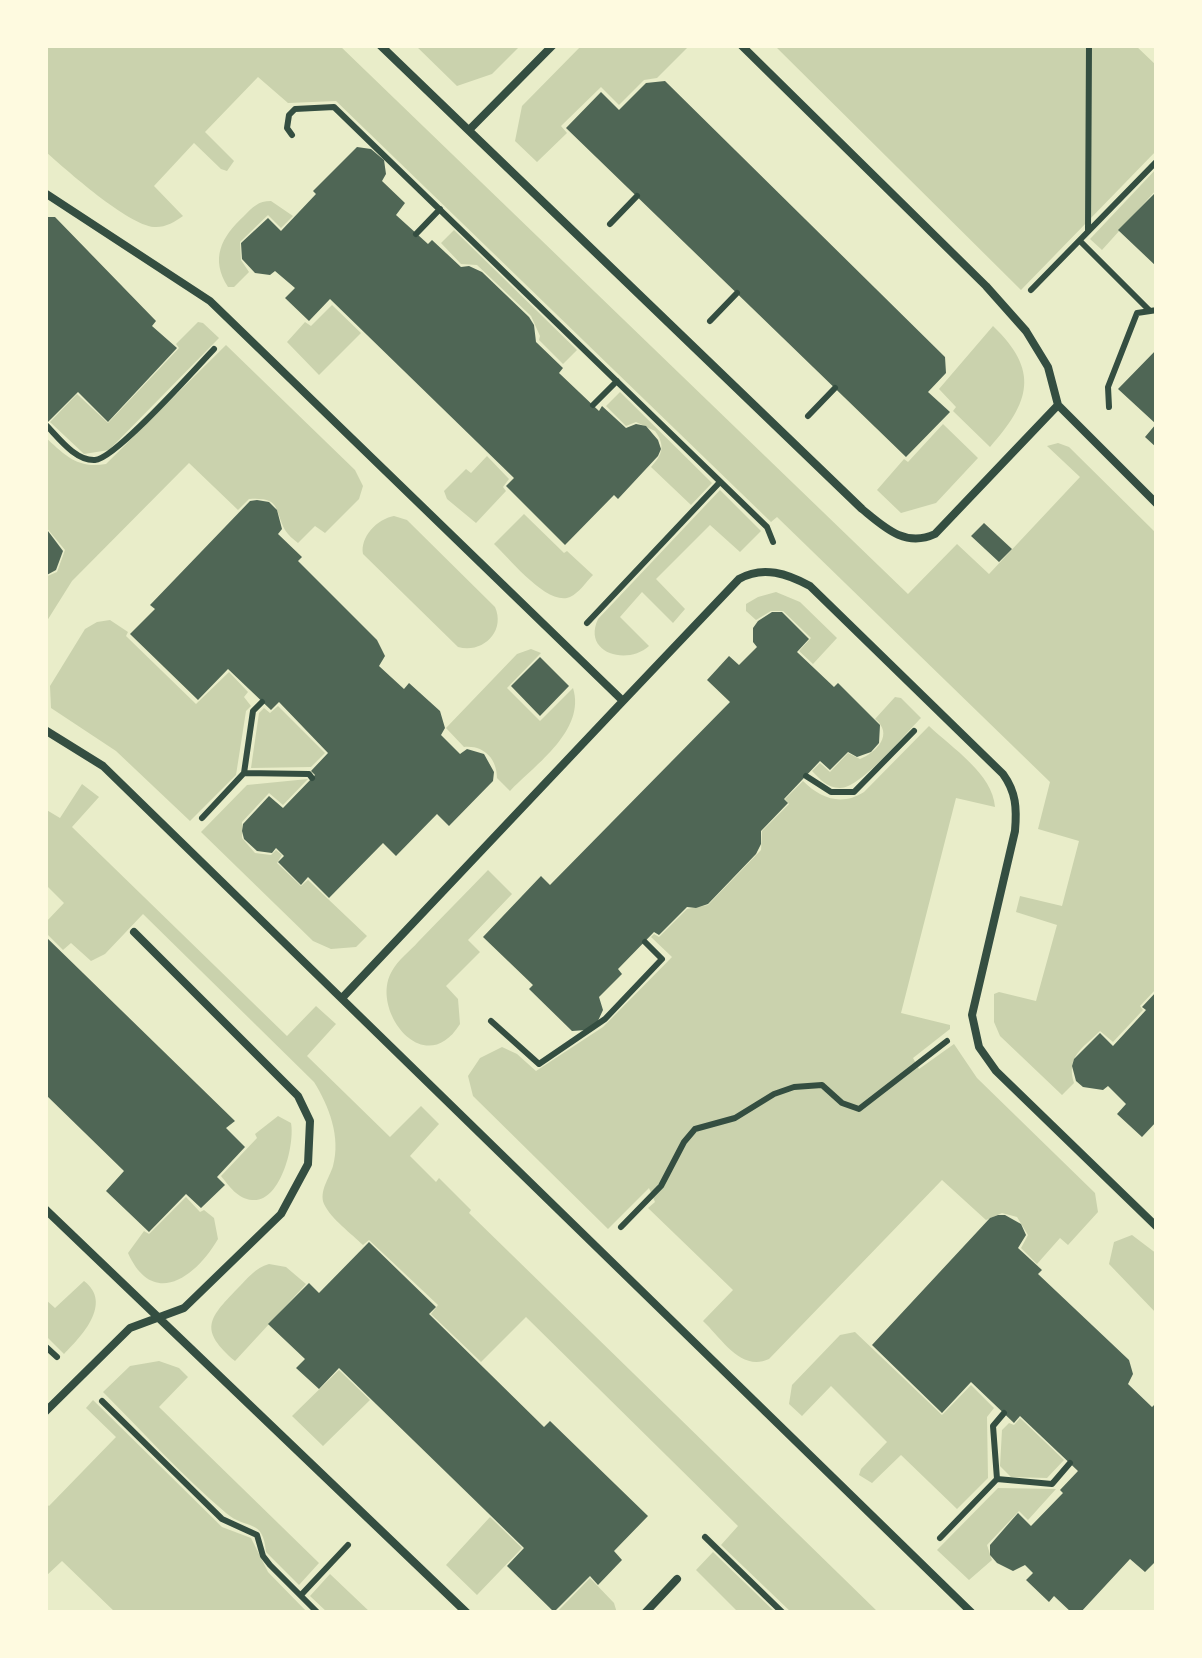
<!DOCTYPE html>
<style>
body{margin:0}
#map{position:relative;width:1202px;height:1658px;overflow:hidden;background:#e9edc9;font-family:Quicksand,sans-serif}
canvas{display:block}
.frame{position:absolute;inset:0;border:48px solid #fefae0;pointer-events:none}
</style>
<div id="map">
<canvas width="1202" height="1658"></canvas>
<div class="frame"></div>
</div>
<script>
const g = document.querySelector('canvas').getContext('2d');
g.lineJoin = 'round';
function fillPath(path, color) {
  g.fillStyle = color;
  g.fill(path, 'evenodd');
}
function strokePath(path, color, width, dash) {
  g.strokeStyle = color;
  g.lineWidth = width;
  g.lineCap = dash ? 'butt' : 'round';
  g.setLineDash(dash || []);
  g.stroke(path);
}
fillPath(new Path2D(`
 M 45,45 L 339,45 L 908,594 L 957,544 L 989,574 L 1080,477 L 1047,446 L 1058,443 L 1069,447 L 1157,534 L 1157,988 L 1140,1006 L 1143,1010 L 1113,1042 L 1100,1031 C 1082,1049 1066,1056 1074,1083 L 1062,1095 L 1000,1036 L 994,1022 L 994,994 L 999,992 L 1036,1001 L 1057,925 L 1016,912 L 1020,896 L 1062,906 L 1079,841 L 1038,829 L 1050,782 L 777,517 L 771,522 L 336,101 L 288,103 L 258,77 L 205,132 L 234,161 L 227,171 L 221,169 L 194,143 L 154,186 L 183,216 C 175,222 164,228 154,227 C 128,225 66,170 45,151 Z
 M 415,45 L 521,45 L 492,74 L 457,86 Z
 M 582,45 L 690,45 L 657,78 L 644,80 L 619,105 L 601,87 L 561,126 L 567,133 L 537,162 L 515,141 L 522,106 Z
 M 774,45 L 1135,45 L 1157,66 L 1157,150 L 1021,290 Z
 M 1157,168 L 1157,189 L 1102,250 L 1090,239 Z
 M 271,201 L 293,216 L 281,228 L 268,215 L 240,242 L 241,260 L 249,272 L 234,287 L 228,287 C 210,259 221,237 244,216 C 253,207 258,201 271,201 Z
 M 454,230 L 577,350 L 563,364 L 539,340 L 540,336 L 531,316 L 477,265 L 461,264 L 441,243 Z
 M 332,305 L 361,333 L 319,375 L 287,342 L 305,322 L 311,326 Z
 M 198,322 L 203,323 L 219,338 L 109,450 L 84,454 L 50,422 L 77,394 L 108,423 L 179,348 L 176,344 Z
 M 993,326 C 1040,371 1030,402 990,447 L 953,411 L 956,407 L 939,389 Z
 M 226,345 L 355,470 L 363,486 L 359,499 L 325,533 L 315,526 L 298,543 C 293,539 288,535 285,530 C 274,509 281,497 249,499 L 238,510 L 189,463 L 72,581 L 45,624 L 45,577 L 57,572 L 65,550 L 45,526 L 45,437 C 65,455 77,469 106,464 Z
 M 620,392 L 712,483 L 691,505 L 651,467 C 662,455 666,446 655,431 L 636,422 L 626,426 L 606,406 Z
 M 943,424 L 978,458 L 936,503 L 901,513 L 877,490 L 904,459 L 908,462 Z
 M 487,456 L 509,479 L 503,487 L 506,491 L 476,523 L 447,499 L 444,491 L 466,469 L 471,473 Z
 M 720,490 L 761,531 L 740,552 L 710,525 L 656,579 L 685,609 L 673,623 L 642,592 L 620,617 L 649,646 C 627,666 582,653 598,619 Z
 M 524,514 L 564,553 L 567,551 L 593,575 C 586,582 579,593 570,597 C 548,607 509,558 494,544 Z
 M 394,516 L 407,520 L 495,607 C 506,632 482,654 458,647 L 363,554 C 360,537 377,519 394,516 Z
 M 776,592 L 800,602 L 837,638 L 813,664 L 799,651 L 811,638 L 783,611 L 771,611 L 756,620 L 746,611 L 746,604 L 758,597 Z
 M 110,620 L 128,632 L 126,636 L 196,704 L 229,672 L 248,692 L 244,697 L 251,706 L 246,711 L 236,775 L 190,821 L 116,751 L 51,708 L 50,686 L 85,629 L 97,622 Z
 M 531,649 L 541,653 L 507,688 L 540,721 L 573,688 C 586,730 536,764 510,791 L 497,778 C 497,759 484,745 464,747 L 446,728 L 517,654 Z
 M 895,697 L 901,698 L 921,718 C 905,734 861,788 840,788 C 827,788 820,779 812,771 L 820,763 L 830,772 L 848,753 L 860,759 C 877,752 894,734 875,719 Z
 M 278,706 L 325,753 L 311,767 L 251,768 L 259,713 L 264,708 L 270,713 Z
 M 929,726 C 952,748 993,774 995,807 L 956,798 L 901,1013 L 950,1025 L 950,1029 L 913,1058 L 919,1069 L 954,1044 L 977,1078 L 1095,1193 L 1098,1212 L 1068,1245 L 1060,1238 L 1037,1264 L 1021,1248 L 1028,1235 L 1017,1217 L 1002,1213 L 986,1220 L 942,1180 L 769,1359 C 741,1372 722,1339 703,1321 L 733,1290 L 648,1208 L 655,1202 L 649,1188 L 608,1229 L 473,1096 L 468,1076 L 480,1058 L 502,1047 L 517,1054 L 536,1071 L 603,1027 L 672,957 L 651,937 L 654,934 L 659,937 L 687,909 L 708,905 L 761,850 L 762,831 L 789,804 L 785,799 L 803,781 C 821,799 842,806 864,792 Z
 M 308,779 L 283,805 L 269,793 L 242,822 L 242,838 L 255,853 L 271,855 L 276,850 L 282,855 L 277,863 L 301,886 L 308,880 L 367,936 L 356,947 L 331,949 L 313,941 L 201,832 L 247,785 Z
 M 82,784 L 99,797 L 72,827 L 287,1036 L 316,1006 L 336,1024 L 307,1056 L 390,1137 L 421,1106 L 439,1124 L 410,1156 L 436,1182 L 439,1178 L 471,1210 L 469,1213 L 879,1613 L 792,1613 L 721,1545 L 738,1526 L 526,1317 L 481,1362 L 431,1314 L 438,1305 L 369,1240 L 363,1245 C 352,1234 331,1219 324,1204 C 319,1191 329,1179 333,1166 C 341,1137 329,1106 314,1082 L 143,914 L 105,954 L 91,961 L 71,943 L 63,950 L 45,932 L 45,923 L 64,903 L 45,884 L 45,809 L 60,818 Z
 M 488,870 L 512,894 L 468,940 L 480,952 L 446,986 L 458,999 L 460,1024 C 424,1082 369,1009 392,971 C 398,960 410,951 418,942 C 441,918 465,894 488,870 Z
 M 278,1116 L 291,1123 C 295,1144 281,1203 252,1200 C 238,1199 229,1186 221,1176 L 257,1138 L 255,1134 Z
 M 186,1197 L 200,1212 L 204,1210 L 214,1218 L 218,1239 C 196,1277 153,1309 128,1253 L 144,1231 L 149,1234 Z
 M 1132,1235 L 1157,1254 L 1157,1314 L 1109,1264 L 1114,1242 Z
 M 269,1264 L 286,1267 L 306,1284 L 235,1361 C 199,1330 208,1319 237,1289 C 248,1278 255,1268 269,1264 Z
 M 84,1281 C 113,1303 82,1336 64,1354 L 45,1335 L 45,1299 L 55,1308 Z
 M 855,1332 L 942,1415 L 971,1385 L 994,1408 L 987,1417 L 988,1478 L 957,1509 L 901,1455 L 872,1483 L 859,1475 L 861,1469 L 887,1442 L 831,1386 L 802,1416 L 789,1404 L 792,1385 L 840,1335 Z
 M 159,1361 L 179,1368 L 188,1377 L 159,1407 L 319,1563 L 299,1585 L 266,1552 C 263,1517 247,1531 226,1513 C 182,1476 143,1432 103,1392 L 130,1366 Z
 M 339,1370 L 370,1400 L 323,1446 L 292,1416 Z
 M 93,1400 L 222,1527 L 251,1538 L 268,1572 L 308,1613 L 116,1613 L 62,1561 L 45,1577 L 45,1503 L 49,1506 L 116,1437 L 86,1408 Z
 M 1020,1418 L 1064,1460 L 1047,1478 L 1011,1477 L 1000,1466 L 1002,1430 L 1009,1423 L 1014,1425 Z
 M 998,1488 L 1056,1489 L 1028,1520 L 1019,1511 L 987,1545 L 992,1560 L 969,1580 L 937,1550 Z
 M 490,1517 L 522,1548 L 477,1595 L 446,1565 Z
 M 713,1552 L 776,1613 L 739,1613 L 696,1570 Z
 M 330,1574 L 371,1613 L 328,1613 L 310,1596 Z
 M 590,1578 L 614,1603 L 617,1613 L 556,1613 Z`), '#cad2ad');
fillPath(new Path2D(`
 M 665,81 L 945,357 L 946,373 L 928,392 L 950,412 L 906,457 L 566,128 L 601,92 L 619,110 L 646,83 Z
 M 357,147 L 371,149 L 384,160 L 386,174 L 382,181 L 405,203 L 396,215 L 428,244 L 432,240 L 461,267 L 469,266 L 482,272 L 529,317 L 534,325 L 536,342 L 563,368 L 559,373 L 599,411 L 602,406 L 626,428 L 636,424 L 646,426 L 658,440 L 661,449 L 658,456 L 618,499 L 614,495 L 565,545 L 506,486 L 514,478 L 330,299 L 309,321 L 285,298 L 295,288 L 275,271 L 270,275 L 255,273 L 242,259 L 241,243 L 268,218 L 281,231 L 316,194 L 313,191 Z
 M 1157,191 L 1157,267 L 1118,230 Z
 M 45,217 L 55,217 L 156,321 L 152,326 L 177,348 L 108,422 L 78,392 L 45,425 Z
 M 1157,349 L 1157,448 L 1145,437 L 1156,424 L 1118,389 Z
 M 257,500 L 269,502 L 277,510 L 282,529 L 278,534 L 302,557 L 298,561 L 377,640 L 385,656 L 379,666 L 404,689 L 409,683 L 440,711 L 445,728 L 441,735 L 460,754 L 467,749 L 484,754 L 494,772 L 493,781 L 449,826 L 437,814 L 396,856 L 383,843 L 329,898 L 308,877 L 301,885 L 278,862 L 284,856 L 276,848 L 272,853 L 257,851 L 244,839 L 242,831 L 243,824 L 269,796 L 283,808 L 315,775 L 311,771 L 328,753 L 279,702 L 271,710 L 228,669 L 198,700 L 130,634 L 155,609 L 150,605 L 250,501 Z
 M 984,523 L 1012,549 L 999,562 L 971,536 Z
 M 45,527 L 63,551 L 56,570 L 45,576 Z
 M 772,612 L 782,612 L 809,639 L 797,652 L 834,687 L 838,683 L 880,725 L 879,743 L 871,752 L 857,757 L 848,752 L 830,770 L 820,761 L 784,799 L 788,803 L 761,831 L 761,844 L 756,854 L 708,904 L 696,908 L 687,907 L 659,935 L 654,932 L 618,969 L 622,974 L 599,997 L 603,1010 L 597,1023 L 586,1030 L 572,1031 L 529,989 L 533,985 L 483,937 L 541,876 L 550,885 L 730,702 L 707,680 L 729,656 L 739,665 L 757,647 L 753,642 L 753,628 L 758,621 Z
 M 540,657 L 569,686 L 540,716 L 511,686 Z
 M 45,936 L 235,1121 L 226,1128 L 245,1147 L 217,1177 L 225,1185 L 201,1208 L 186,1194 L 149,1232 L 106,1191 L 124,1171 L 45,1094 Z
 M 1157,991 L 1157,1121 L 1142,1137 L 1117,1114 L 1126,1104 L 1108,1086 L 1103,1090 L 1083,1087 L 1076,1081 L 1072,1066 L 1074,1059 L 1100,1033 L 1113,1046 L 1146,1010 L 1142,1007 Z
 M 998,1215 L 1005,1215 L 1021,1224 L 1026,1235 L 1018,1248 L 1042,1270 L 1038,1274 L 1129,1360 L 1133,1374 L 1128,1384 L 1152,1407 L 1157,1402 L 1157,1560 L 1145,1572 L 1130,1559 L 1080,1613 L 1072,1613 L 1054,1596 L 1049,1602 L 1026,1580 L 1033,1573 L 1025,1565 L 1013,1571 L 997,1563 L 990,1555 L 990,1545 L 1018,1513 L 1031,1526 L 1063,1493 L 1060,1490 L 1078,1471 L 1020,1416 L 1014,1423 L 971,1382 L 942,1413 L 872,1345 L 990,1218 Z
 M 369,1242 L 436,1307 L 429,1314 L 544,1427 L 550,1421 L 648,1516 L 614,1551 L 622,1560 L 598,1585 L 590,1576 L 554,1612 L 507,1566 L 524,1548 L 339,1368 L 319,1389 L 296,1368 L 305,1359 L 268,1324 L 309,1283 L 319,1293 Z`), '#4f6655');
strokePath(new Path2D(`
 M 292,135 L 287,128 L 289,115 L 295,109 L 334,107 L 767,527 L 773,542
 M 610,224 L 637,196
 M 1088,231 L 1089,45
 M 416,234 L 440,209
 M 1080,241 L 1149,310
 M 1031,290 L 1157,161
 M 710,321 L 737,293
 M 593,405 L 617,381
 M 1109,407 L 1108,387 L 1137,313 L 1157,310
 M 808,416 L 835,388
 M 46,425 C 58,437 75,461 95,460 C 115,459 196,368 214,349
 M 587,623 L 720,482
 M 244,773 L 309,774 L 312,778
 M 806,776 L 831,792 L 854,792 L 914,731
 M 202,818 L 244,773 L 253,711 L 262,702
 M 491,1021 L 539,1064 L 605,1019 L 662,959 L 645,942
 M 621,1227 L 661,1186 L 684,1142 L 695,1129 L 735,1118 L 774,1094 L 794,1087 L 822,1085 L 842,1103 L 859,1109 L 947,1041
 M 45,1346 L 57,1357
 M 102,1401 L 222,1519 L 257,1535 L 263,1556 L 270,1565 L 318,1613
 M 997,1479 L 1052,1484 L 1070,1463
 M 705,1537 L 783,1613
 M 940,1538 L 997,1479 L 993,1426 L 1004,1413
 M 301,1595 L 348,1545`), '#344e41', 6);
strokePath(new Path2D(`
 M 380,45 L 862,509 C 884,527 905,548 935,534 L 1058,405
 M 741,45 L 986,286 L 1026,331 L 1048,367 L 1058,405 L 1157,504
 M 469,130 L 553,45
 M 45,193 L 210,301 L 623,701 L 739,579 C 763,565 788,574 810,586 L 1003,774 C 1016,792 1017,808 1015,831 L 972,1015 L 979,1047 L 996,1071 L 1157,1227
 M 45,730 L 103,766 L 972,1613
 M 343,997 L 623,701
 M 45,1209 L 467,1613
 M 45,1412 L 130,1328 L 184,1308 L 281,1214 L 308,1164 L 310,1121 L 298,1096 L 134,932
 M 645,1613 L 677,1579`), '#344e41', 8);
</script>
